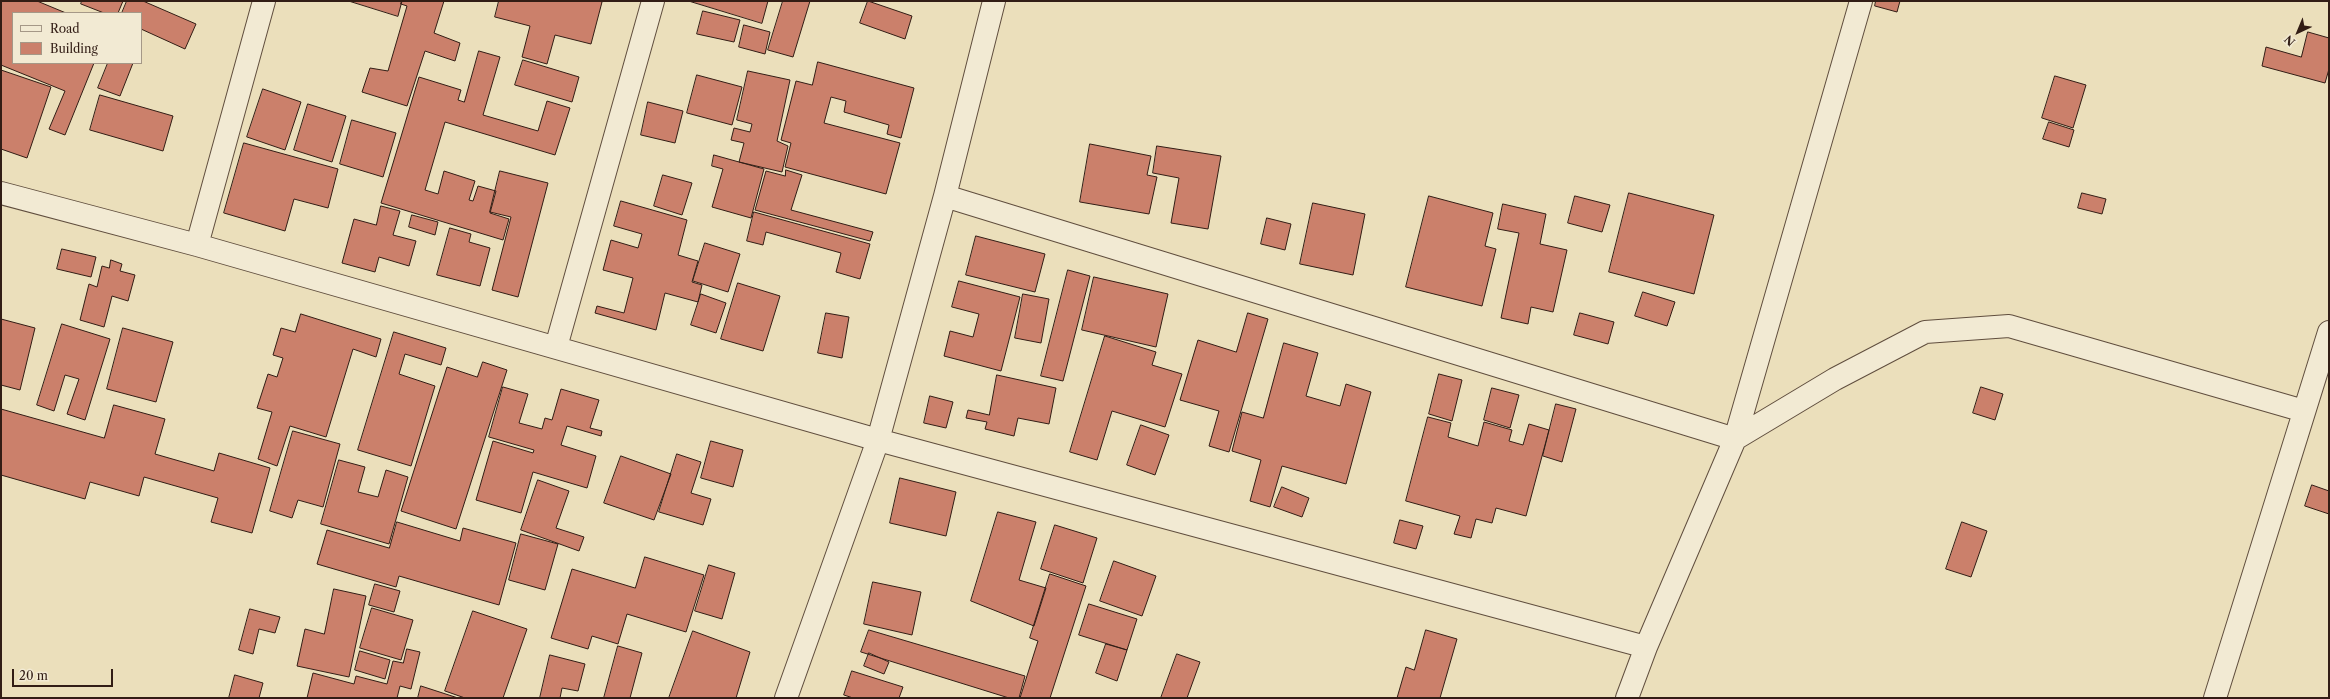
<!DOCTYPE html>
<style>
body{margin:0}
#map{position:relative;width:2330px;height:699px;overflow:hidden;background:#ebdfbb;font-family:"Libre Caslon Text",serif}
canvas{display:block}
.frame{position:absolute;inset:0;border:2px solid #321d15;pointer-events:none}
.legend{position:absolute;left:12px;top:12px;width:130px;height:52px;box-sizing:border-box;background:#f2ead3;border:1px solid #a59887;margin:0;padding:5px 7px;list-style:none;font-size:12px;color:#321d15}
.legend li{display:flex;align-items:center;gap:8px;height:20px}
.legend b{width:20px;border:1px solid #a59887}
.north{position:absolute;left:2278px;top:12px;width:40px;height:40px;-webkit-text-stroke:3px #f2ead3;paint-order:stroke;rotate:224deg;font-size:11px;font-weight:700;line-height:16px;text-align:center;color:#321d15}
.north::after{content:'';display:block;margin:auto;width:14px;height:18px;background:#321d15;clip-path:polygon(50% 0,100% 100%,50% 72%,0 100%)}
.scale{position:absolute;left:12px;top:669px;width:101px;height:18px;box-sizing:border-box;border:2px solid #321d15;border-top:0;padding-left:5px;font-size:12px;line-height:14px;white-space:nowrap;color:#321d15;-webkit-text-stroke:3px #f2ead3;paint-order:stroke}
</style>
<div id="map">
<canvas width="2330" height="699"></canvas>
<div class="frame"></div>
<ul class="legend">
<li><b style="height:5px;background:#f2ead3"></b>Road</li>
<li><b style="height:11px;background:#cb806b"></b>Building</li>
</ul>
<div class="north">N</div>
<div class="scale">20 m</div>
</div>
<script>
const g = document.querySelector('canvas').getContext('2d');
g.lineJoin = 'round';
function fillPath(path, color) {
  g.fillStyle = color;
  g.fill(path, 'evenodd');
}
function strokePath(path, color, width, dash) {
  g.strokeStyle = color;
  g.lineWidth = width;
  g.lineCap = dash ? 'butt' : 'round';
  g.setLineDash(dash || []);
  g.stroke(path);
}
const building = new Path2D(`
 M 1,1 L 37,1 L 66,13 L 13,13 L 13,63 L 94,63 L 65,135 L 49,129 L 65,91 L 1,65 Z
 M 82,1 L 123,1 L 118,13 L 104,13 L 81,4 Z
 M 127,1 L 143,1 L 196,24 L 185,49 L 141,29 L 141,13 L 122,13 Z
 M 349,1 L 402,1 L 398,16 Z
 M 402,1 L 444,1 L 434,33 L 460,43 L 455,61 L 425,51 L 407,106 L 362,92 L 370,68 L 388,71 L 407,6 L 401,4 Z
 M 499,1 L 599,1 L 602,2 L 591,44 L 555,35 L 547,64 L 522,57 L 530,26 L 495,17 Z
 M 689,1 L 768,1 L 762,23 Z
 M 783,1 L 810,1 L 793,57 L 768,50 Z
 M 868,1 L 912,16 L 905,39 L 860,23 Z
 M 1876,1 L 1900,1 L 1897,12 L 1875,6 Z
 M 703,11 L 740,20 L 734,42 L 697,34 Z
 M 744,25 L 770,32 L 765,54 L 739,47 Z
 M 2308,32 L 2329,38 L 2329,69 L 2325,83 L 2262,66 L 2266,47 L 2301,57 Z
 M 479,51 L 500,57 L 483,115 L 538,131 L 547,101 L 570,108 L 555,155 L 445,122 L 425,190 L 438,194 L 444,171 L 475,181 L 469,200 L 473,201 L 478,186 L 496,191 L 490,213 L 509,219 L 503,240 L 381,203 L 419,77 L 461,90 L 458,100 L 464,102 Z
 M 523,60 L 579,77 L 572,102 L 515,85 Z
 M 818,62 L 914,88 L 901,138 L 887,134 L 889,125 L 844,112 L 846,101 L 831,97 L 824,123 L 900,143 L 886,194 L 785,167 L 791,143 L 781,140 L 796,81 L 812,85 Z
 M 108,63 L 133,63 L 120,96 L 98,88 Z
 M 1,70 L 51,87 L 27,158 L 1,149 Z
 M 748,71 L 790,80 L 777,141 L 788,146 L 782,172 L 739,162 L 744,143 L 731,140 L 734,128 L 750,132 L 752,124 L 737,120 Z
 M 697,75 L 742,87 L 732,125 L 687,113 Z
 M 2055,76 L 2086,85 L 2073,128 L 2042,118 Z
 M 263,89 L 301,102 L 285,150 L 247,137 Z
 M 100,95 L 173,116 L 163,151 L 90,130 Z
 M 648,102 L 683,111 L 675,143 L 641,135 Z
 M 308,104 L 346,116 L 332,162 L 294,150 Z
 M 352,120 L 396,133 L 383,177 L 340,164 Z
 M 2049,122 L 2074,130 L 2069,147 L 2043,139 Z
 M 244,143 L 338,169 L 328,208 L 294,199 L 285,231 L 224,213 Z
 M 1090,144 L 1151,156 L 1147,175 L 1157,177 L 1149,214 L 1080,202 Z
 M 1157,146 L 1221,156 L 1208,229 L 1171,223 L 1179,178 L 1153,173 Z
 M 714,155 L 764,169 L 751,218 L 712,207 L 723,169 L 712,166 Z
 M 786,170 L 802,175 L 791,210 L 873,232 L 870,241 L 755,210 L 766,171 L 785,176 Z
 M 500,171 L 548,183 L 518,297 L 492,290 L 511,217 L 490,212 Z
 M 663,175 L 692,183 L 682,215 L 654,206 Z
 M 1629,193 L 1714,215 L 1694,294 L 1609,272 Z
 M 2082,193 L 2106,199 L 2102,214 L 2078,208 Z
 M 1429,196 L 1493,213 L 1485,246 L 1496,249 L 1482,306 L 1406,287 Z
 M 1575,196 L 1610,205 L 1602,232 L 1568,223 Z
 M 621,201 L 687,220 L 678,255 L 698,261 L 692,282 L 702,285 L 698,302 L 665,293 L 656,330 L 595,313 L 597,306 L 624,313 L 633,278 L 603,270 L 611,240 L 638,248 L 642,234 L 614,226 Z
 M 1313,203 L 1365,214 L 1353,275 L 1300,264 Z
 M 1503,204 L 1546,214 L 1540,244 L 1567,250 L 1553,312 L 1531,307 L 1528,324 L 1501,318 L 1519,233 L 1498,229 Z
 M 381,206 L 400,211 L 393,235 L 416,241 L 409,266 L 379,257 L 375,272 L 342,263 L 354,219 L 376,225 Z
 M 754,212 L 870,244 L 860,279 L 836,272 L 841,253 L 766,232 L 763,245 L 747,241 Z
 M 412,215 L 438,222 L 435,235 L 409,227 Z
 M 1267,218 L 1291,224 L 1285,250 L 1261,244 Z
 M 450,228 L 471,234 L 469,242 L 490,248 L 480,286 L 437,275 Z
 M 976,236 L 1045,254 L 1035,292 L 966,275 Z
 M 705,243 L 740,254 L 728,292 L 693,281 Z
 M 62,249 L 96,257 L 91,277 L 57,269 Z
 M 111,260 L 122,264 L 120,271 L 135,275 L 128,301 L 112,296 L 104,327 L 80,320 L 89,284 L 97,287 L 102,266 L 109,268 Z
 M 1068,270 L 1090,276 L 1063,381 L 1041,376 Z
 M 1094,277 L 1168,294 L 1156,347 L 1082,330 Z
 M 959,281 L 1020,297 L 1001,371 L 944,356 L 950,331 L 973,337 L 979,314 L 952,307 Z
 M 738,283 L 780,296 L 763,351 L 721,339 Z
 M 1643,292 L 1675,302 L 1667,326 L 1635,316 Z
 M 701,294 L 726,303 L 716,333 L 691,325 Z
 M 1023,294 L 1049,299 L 1041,343 L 1015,338 Z
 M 826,313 L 849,317 L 842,358 L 818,353 Z
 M 1248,313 L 1268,319 L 1229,452 L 1209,446 L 1219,411 L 1180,400 L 1198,340 L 1236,352 Z
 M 1580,313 L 1614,322 L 1608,344 L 1574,335 Z
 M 301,314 L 381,339 L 376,357 L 353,349 L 326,437 L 290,426 L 277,466 L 258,459 L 272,412 L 257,408 L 268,374 L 277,377 L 283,358 L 273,355 L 281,328 L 295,332 Z
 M 1,319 L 35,328 L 20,390 L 1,385 Z
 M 62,324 L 110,339 L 85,420 L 67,414 L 79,379 L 65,375 L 54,411 L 37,405 Z
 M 123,328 L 173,342 L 156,402 L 107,389 Z
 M 394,332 L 446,348 L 441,365 L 405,354 L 399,374 L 435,386 L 411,466 L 358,450 Z
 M 1105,336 L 1156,352 L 1152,365 L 1182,374 L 1165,427 L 1112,411 L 1097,460 L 1070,452 Z
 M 1284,343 L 1318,353 L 1306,396 L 1340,406 L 1346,384 L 1371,392 L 1346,484 L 1282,466 L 1270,507 L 1250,501 L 1261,460 L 1232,451 L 1242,412 L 1263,418 Z
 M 483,362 L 507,370 L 456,529 L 401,511 L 447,367 L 477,377 Z
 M 1439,374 L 1462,380 L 1452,421 L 1429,414 Z
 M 997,375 L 1056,388 L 1049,424 L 1018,418 L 1014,436 L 985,429 L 987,422 L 966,418 L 968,410 L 989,415 Z
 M 503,387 L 528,394 L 519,423 L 542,429 L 545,418 L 552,420 L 561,389 L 599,400 L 590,428 L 602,431 L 601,436 L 567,426 L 561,445 L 596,456 L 587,488 L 533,472 L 521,513 L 476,500 L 493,441 L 533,453 L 534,450 L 489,437 Z
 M 1981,387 L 2003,394 L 1995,420 L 1973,413 Z
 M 1492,388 L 1519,395 L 1510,428 L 1484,420 Z
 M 930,396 L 953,402 L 946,428 L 924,423 Z
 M 1556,404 L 1576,409 L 1562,462 L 1543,456 Z
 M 114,405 L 165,419 L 155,454 L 214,471 L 219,453 L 270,468 L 252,533 L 211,522 L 218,498 L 144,477 L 139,496 L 90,482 L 85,499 L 1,475 L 1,409 L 104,438 Z
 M 1428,417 L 1451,423 L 1448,437 L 1478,446 L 1484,422 L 1512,430 L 1509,441 L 1523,445 L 1529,424 L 1549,430 L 1526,516 L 1496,508 L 1492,523 L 1476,519 L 1471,538 L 1454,534 L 1460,516 L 1406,501 Z
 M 1141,425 L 1169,435 L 1155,475 L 1127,465 Z
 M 293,431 L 340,444 L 323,507 L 298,500 L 292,518 L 270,511 Z
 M 711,441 L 743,450 L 733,487 L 701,478 Z
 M 677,454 L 701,462 L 691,493 L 711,499 L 703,525 L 659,512 Z
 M 621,456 L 671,474 L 654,520 L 604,503 Z
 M 339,460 L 365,467 L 358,492 L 378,497 L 386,470 L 408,477 L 389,544 L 321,524 Z
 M 900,478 L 956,492 L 946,536 L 890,523 Z
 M 538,480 L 569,491 L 556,528 L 584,537 L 579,551 L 521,530 Z
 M 2312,485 L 2329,491 L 2329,514 L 2305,506 Z
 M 1282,487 L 1309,498 L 1302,517 L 1274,507 Z
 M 998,512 L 1036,522 L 1019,580 L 1046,588 L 1034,626 L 971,601 Z
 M 1400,520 L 1423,526 L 1416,549 L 1394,543 Z
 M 397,522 L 460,541 L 463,528 L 516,543 L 499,605 L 399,576 L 396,587 L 317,564 L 327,530 L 389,548 Z
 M 1962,522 L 1987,531 L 1971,577 L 1946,569 Z
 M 1055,525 L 1097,538 L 1083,583 L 1041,569 Z
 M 521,534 L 558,544 L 545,590 L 509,580 Z
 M 645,557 L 704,575 L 686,632 L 627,614 L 618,644 L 592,636 L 588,649 L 551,638 L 572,569 L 635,588 Z
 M 1114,561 L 1156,576 L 1142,616 L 1100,601 Z
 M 709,565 L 735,573 L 722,619 L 695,611 Z
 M 1050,574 L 1086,586 L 1050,698 L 1020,698 L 1038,641 L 1030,638 Z
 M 873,582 L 921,592 L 912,635 L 864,624 Z
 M 375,584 L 400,591 L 394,612 L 369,605 Z
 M 334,589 L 366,596 L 349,677 L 297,666 L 305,629 L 324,634 Z
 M 1089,604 L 1137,619 L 1127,650 L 1079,635 Z
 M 372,608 L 413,620 L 401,660 L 360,648 Z
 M 250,609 L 280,617 L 275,633 L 259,629 L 253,654 L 239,650 Z
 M 473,611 L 527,629 L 503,698 L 465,698 L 445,691 Z
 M 869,630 L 1025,676 L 1019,698 L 1009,698 L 861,652 Z
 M 1426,630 L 1457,639 L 1440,698 L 1397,698 L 1406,667 L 1414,670 Z
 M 693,631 L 750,652 L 736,698 L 669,698 Z
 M 1106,644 L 1127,650 L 1117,681 L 1096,673 Z
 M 618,646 L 642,653 L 630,698 L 604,698 Z
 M 407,649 L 420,652 L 411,689 L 400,686 L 397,698 L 307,698 L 313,673 L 354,684 L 356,676 L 387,684 L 393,661 L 403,663 Z
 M 360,651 L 390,660 L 385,679 L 355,670 Z
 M 869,653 L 889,662 L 884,674 L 864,666 Z
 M 1177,654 L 1200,662 L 1187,698 L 1161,698 Z
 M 550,655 L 585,664 L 578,691 L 562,688 L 560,698 L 540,698 Z
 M 852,671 L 903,687 L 899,698 L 853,698 L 844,695 Z
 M 235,675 L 263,683 L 259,698 L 229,698 Z
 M 421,686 L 458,698 L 418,698 Z`);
fillPath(building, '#cb806b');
strokePath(building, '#321d15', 1);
const street = new Path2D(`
 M 1,193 L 197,245 L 878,440 L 1646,647
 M 945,196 L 994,1
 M 197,245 L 264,1
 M 556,347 L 653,1
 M 786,698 L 878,440 L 945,196 L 1735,439 L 1835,379 L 1925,332 L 2009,326 L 2304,411
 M 1627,698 L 1646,647 L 1735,439 L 1861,1
 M 2215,698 L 2329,332`);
strokePath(street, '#604e3e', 24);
strokePath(street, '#f2ead3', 22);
</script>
